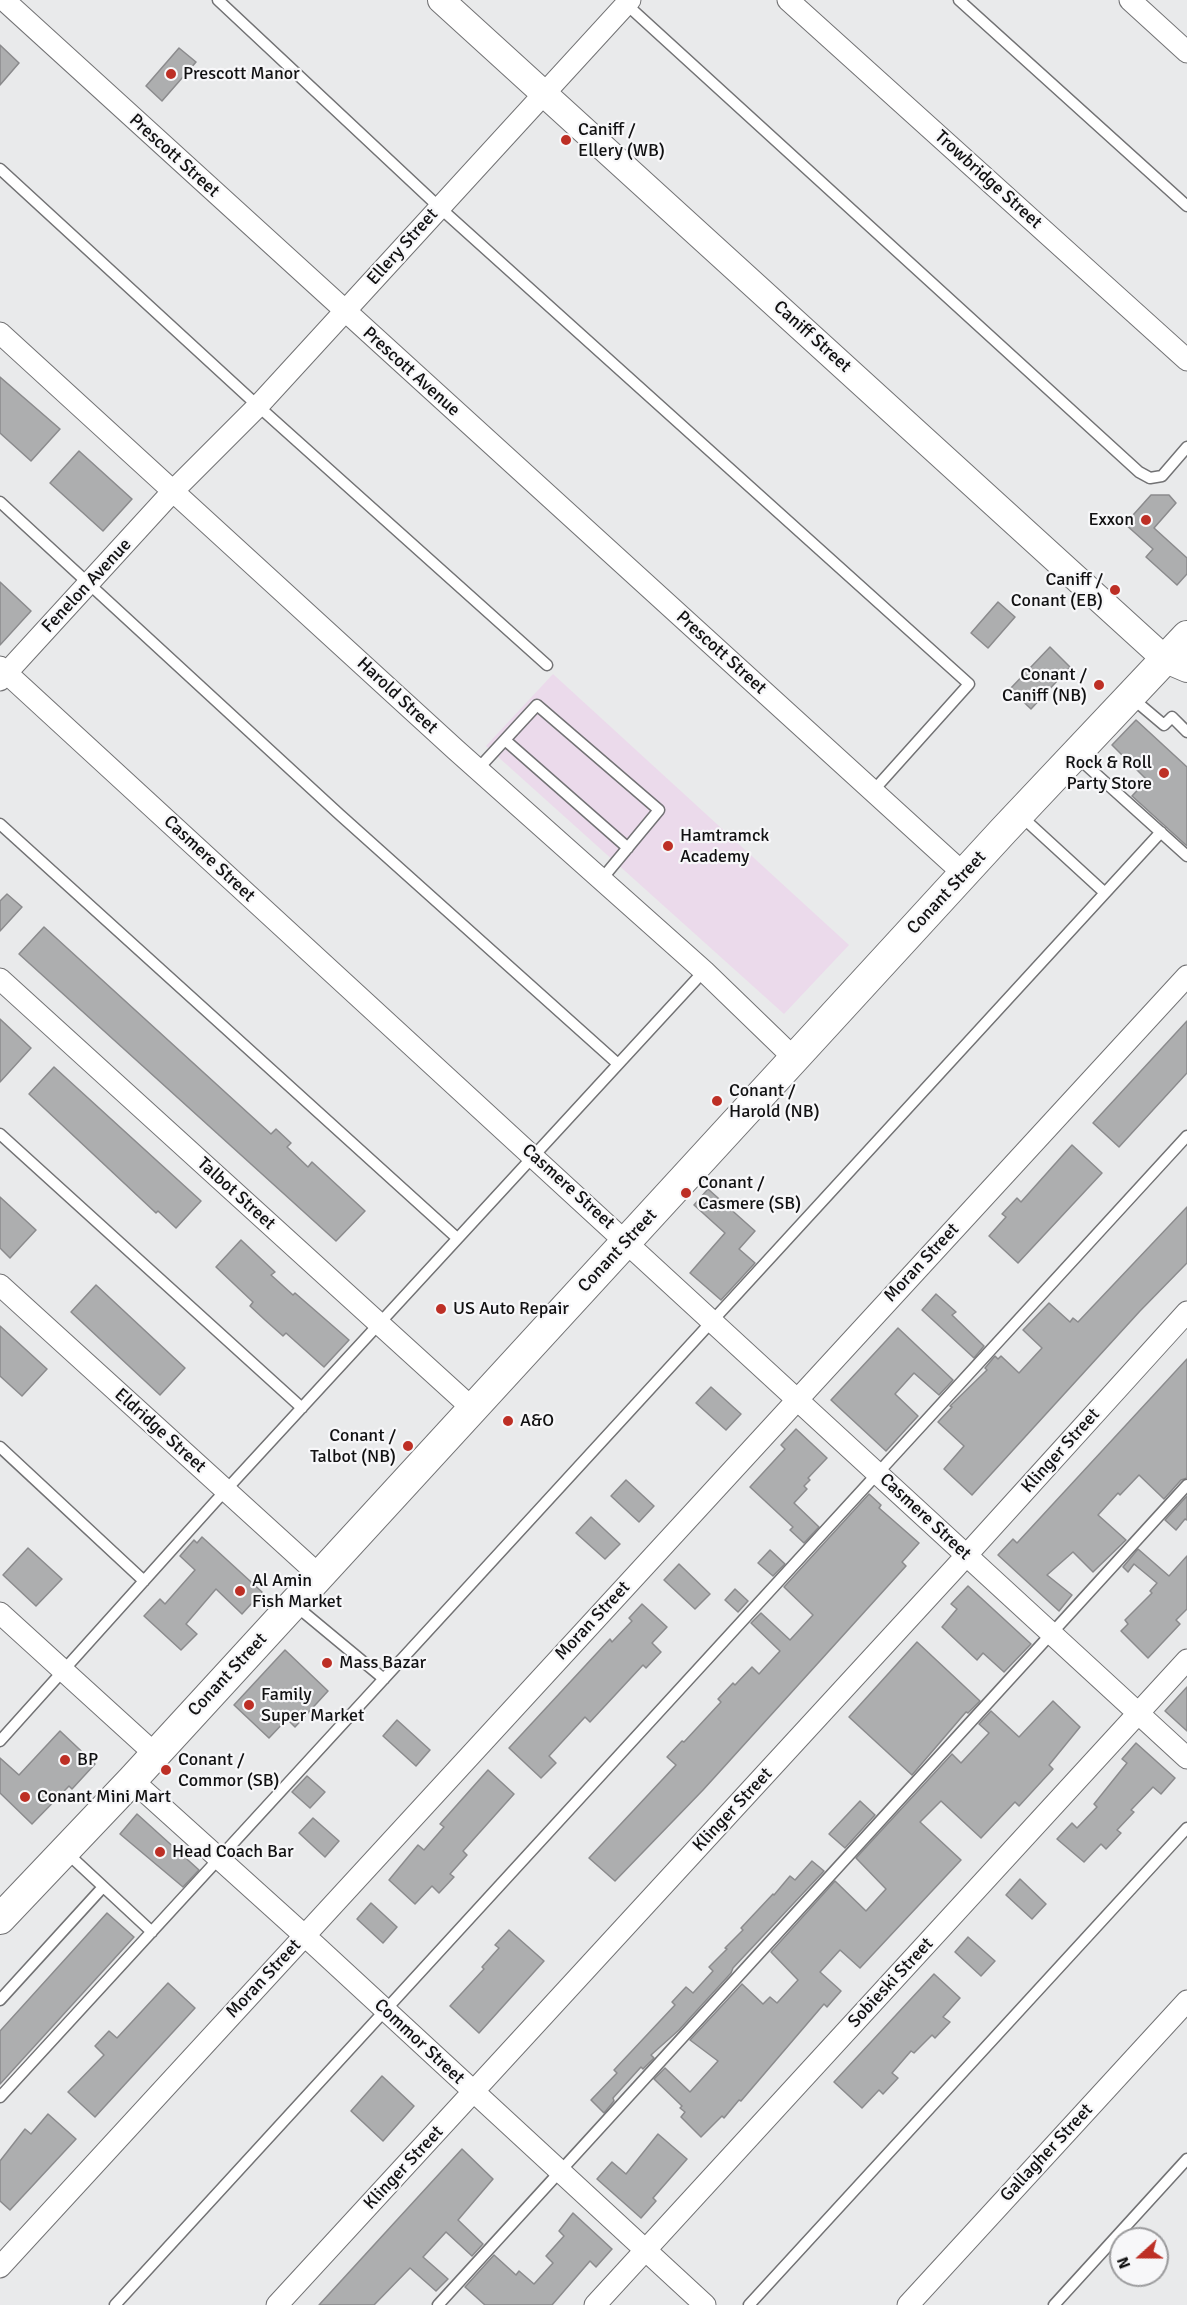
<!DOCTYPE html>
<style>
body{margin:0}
#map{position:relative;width:1187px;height:2305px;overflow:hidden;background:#e9eaeb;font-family:Signika,sans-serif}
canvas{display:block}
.north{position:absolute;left:1109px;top:2227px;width:60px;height:60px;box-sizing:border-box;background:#f7f7f9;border:2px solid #9b9b9d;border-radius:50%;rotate:249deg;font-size:16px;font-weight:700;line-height:24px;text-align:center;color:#111112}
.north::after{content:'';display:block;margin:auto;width:21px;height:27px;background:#bd2f25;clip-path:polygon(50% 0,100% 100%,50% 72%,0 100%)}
</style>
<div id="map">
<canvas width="1187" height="2305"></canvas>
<div class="north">N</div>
</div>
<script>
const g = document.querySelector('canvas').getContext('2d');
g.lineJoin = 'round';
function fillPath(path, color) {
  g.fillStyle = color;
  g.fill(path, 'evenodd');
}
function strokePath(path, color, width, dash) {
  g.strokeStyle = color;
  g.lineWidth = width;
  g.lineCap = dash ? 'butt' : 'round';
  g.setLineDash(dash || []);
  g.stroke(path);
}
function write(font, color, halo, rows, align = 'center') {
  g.font = font + ' Signika,sans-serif';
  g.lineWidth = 4.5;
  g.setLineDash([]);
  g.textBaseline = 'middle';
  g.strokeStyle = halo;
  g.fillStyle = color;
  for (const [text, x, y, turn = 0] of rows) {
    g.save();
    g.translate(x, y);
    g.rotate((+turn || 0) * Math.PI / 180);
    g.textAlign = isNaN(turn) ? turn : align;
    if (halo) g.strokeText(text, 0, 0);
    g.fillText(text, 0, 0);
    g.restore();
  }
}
fillPath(new Path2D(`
 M 553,674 L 849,945 L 784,1014 L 486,746 Z`), '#ebdaeb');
const building = new Path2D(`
 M 0,45 L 19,63 L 0,85 Z
 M 179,48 L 196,62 L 162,101 L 146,86 Z
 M 0,377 L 60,429 L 31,461 L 0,433 Z
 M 79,451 L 132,499 L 103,531 L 50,483 Z
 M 1151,495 L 1169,495 L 1176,503 L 1154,528 L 1187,558 L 1187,574 L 1177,585 L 1146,557 L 1153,549 L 1125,524 Z
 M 0,582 L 31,611 L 0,645 Z
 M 998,602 L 1015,617 L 988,648 L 971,633 Z
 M 1050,647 L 1070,667 L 1031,709 L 1010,689 Z
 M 1136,720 L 1187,767 L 1187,846 L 1132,796 L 1147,780 L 1112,745 Z
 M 7,894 L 22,907 L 0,931 L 0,901 Z
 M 44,927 L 271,1134 L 276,1129 L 291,1143 L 287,1147 L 308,1167 L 312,1162 L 365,1211 L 336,1241 L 19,954 Z
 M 0,1019 L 31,1048 L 0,1082 Z
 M 1187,1021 L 1187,1073 L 1119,1147 L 1093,1123 Z
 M 54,1067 L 201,1201 L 176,1228 L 158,1211 L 156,1213 L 29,1094 Z
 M 1072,1145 L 1102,1173 L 1018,1263 L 989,1236 L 1006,1217 L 1002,1214 L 1017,1198 L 1021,1202 Z
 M 708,1189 L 755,1231 L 739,1249 L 755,1263 L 721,1300 L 690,1273 L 725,1233 L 694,1205 Z
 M 0,1197 L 36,1230 L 10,1258 L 0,1248 Z
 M 1187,1207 L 1187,1263 L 1140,1311 L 972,1495 L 944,1469 L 964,1446 L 938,1422 L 952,1407 L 950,1406 L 987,1370 L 985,1368 L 995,1356 L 998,1359 L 1001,1356 L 1019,1373 L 1042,1348 L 1023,1330 L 1049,1303 L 1070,1322 L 1073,1318 L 1078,1322 Z
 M 241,1240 L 275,1272 L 271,1275 L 293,1295 L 295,1293 L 349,1340 L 324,1367 L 286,1333 L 283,1336 L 265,1320 L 250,1306 L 253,1302 L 216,1267 Z
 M 96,1285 L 185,1368 L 160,1395 L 71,1312 Z
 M 936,1294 L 956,1312 L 952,1315 L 984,1346 L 974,1358 L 922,1310 Z
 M 0,1326 L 47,1369 L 22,1396 L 0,1376 Z
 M 898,1328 L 953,1380 L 939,1395 L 914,1373 L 895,1394 L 918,1416 L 886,1451 L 831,1400 Z
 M 1187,1359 L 1187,1478 L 1181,1480 L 1164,1499 L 1139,1475 L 1120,1495 L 1118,1493 L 1098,1515 L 1126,1540 L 1093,1572 L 1073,1552 L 1047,1575 L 1072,1595 L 1059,1611 L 998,1555 L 1013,1539 L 1017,1543 Z
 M 711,1387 L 741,1414 L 726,1430 L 696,1403 Z
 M 796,1429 L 827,1458 L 808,1478 L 810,1480 L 804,1486 L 807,1489 L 794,1503 L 819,1527 L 804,1543 L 790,1530 L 793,1527 L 750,1487 L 785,1449 L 781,1445 Z
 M 626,1480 L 654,1506 L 639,1522 L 611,1496 Z
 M 869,1494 L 881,1505 L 879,1508 L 919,1543 L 902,1562 L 906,1566 L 703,1790 L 615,1881 L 589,1858 L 676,1765 L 667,1757 L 682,1741 L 684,1742 L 721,1702 L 718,1699 L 733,1683 L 735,1685 L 752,1667 L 759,1674 L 780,1651 L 751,1623 L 761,1613 L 790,1640 L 813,1615 L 784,1587 Z
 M 1187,1496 L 1187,1520 L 1185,1519 L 1176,1530 L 1165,1520 Z
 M 591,1517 L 620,1544 L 605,1559 L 576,1533 Z
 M 202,1537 L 262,1592 L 242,1614 L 216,1589 L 186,1624 L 197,1634 L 181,1650 L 144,1616 L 160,1599 L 165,1604 L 195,1570 L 180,1556 L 194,1540 L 197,1543 Z
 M 28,1548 L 62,1579 L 36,1606 L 3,1575 Z
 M 1138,1549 L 1169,1576 L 1187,1556 L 1187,1609 L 1176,1620 L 1180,1624 L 1148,1658 L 1121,1631 L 1128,1624 L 1125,1620 L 1152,1593 L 1150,1591 L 1157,1583 L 1134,1564 L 1128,1572 L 1123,1567 Z
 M 770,1550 L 785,1564 L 773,1576 L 758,1563 Z
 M 679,1564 L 710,1594 L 695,1609 L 664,1580 Z
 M 968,1586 L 1031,1644 L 1004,1672 L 983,1653 L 977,1660 L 942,1627 L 957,1609 L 951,1604 Z
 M 735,1589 L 748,1601 L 738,1612 L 725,1600 Z
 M 642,1604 L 667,1627 L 652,1643 L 661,1652 L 646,1668 L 643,1665 L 590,1722 L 585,1717 L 549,1756 L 556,1763 L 541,1778 L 509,1748 L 610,1639 L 612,1642 L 632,1621 L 629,1618 Z
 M 917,1642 L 980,1701 L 968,1713 L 966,1712 L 912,1775 L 849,1717 Z
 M 285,1650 L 328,1691 L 295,1727 L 287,1719 L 269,1738 L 234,1705 Z
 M 1187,1687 L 1187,1731 L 1165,1711 Z
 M 1053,1701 L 1080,1727 L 1049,1765 L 1053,1769 L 1019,1806 L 1015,1802 L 981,1838 L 941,1801 L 920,1822 L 961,1860 L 860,1968 L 840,1950 L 820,1972 L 841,1991 L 827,2007 L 824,2004 L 741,2101 L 739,2100 L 724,2118 L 722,2116 L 701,2137 L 681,2117 L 685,2112 L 680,2108 L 682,2106 L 654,2079 L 665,2068 L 690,2092 L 718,2061 L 690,2040 L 742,1984 L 763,2004 L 770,1997 L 777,2003 L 798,1980 L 771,1952 L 835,1881 L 866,1911 L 886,1889 L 856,1858 L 952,1754 L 961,1763 L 989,1733 L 979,1724 L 991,1711 L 1019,1737 Z
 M 397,1720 L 430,1750 L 416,1766 L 383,1736 Z
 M 60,1731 L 95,1764 L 72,1789 L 69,1786 L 32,1824 L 0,1793 L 0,1758 L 19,1775 Z
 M 1136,1743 L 1175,1778 L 1161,1794 L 1153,1787 L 1131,1810 L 1134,1812 L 1117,1830 L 1121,1833 L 1106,1849 L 1101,1844 L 1084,1862 L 1057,1839 L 1072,1823 L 1077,1828 L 1097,1807 L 1094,1804 L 1127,1763 L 1122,1759 Z
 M 488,1770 L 514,1794 L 463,1851 L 467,1855 L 450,1874 L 454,1877 L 439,1893 L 432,1886 L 415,1904 L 389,1880 L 418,1845 L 424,1850 L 444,1827 L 440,1824 Z
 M 307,1776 L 325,1792 L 310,1808 L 292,1792 Z
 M 860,1801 L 875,1815 L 845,1848 L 829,1834 Z
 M 137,1814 L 199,1870 L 183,1887 L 120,1834 Z
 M 313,1818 L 339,1841 L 325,1857 L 299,1833 Z
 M 812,1861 L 824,1871 L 733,1968 L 731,1973 L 679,2030 L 651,2055 L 654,2058 L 643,2069 L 641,2067 L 613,2098 L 614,2101 L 604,2113 L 591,2100 L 617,2073 L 614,2070 L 675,2005 L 672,2002 L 686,1987 L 693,1993 L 713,1971 L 709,1967 L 727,1949 L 725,1948 L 743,1930 L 741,1928 L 773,1894 L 774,1895 L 790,1876 L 795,1880 Z
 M 1020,1879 L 1046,1904 L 1032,1919 L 1006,1895 Z
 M 371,1903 L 397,1927 L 383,1943 L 357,1919 Z
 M 107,1913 L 134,1937 L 0,2084 L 0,2031 Z
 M 509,1930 L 544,1961 L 479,2033 L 450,2006 L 484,1969 L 482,1967 L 499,1948 L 495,1945 Z
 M 968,1937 L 995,1961 L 981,1976 L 955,1952 Z
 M 934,1974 L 960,1998 L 943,2017 L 950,2022 L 935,2038 L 932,2035 L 914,2053 L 911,2051 L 892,2073 L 898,2078 L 883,2094 L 879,2090 L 862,2108 L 834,2082 Z
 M 168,1983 L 195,2008 L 95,2117 L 68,2092 L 104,2055 L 95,2046 L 109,2031 L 117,2038 Z
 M 382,2076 L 414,2106 L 383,2141 L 351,2111 Z
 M 48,2114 L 76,2139 L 10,2210 L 0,2201 L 0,2161 L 25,2129 L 31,2134 Z
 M 658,2134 L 687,2159 L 653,2198 L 656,2201 L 641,2218 L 597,2179 L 612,2162 L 626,2174 Z
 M 462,2149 L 493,2179 L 458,2220 L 483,2244 L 472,2256 L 446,2232 L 423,2257 L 448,2279 L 436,2291 L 410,2268 L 374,2305 L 319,2305 Z
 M 573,2213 L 612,2249 L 596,2267 L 590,2261 L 552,2305 L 485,2305 L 465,2287 L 494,2255 L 516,2275 L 519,2271 L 534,2284 L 553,2263 L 546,2256 L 564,2236 L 559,2231 Z`);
fillPath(building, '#adaeaf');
strokePath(building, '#8b8b8d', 1.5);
const service = new Path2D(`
 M 218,0 L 439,207 L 969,684 L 873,791
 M 959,0 L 1187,206
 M 626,4 L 1139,472 L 1150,478 L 1162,476 L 1187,447
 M 0,169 L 258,406 L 547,665
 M 0,502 L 339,814 L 618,1064
 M 1132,698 L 1164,725 L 1172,717 L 1187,732
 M 505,740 L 628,848
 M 1076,756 L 1187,856
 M 477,770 L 537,705 L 659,810 L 601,880
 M 1021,816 L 1105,893
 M 0,824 L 457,1238
 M 0,1134 L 302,1408
 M 0,1447 L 144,1581
 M 296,1606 L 384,1679
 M 0,1741 L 214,1503 L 704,971
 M 67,1853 L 152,1932
 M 0,2000 L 103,1887
 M 0,2097 L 1161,832
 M 115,2305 L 1187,1136
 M 438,2305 L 1187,1485
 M 749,2305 L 1187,1828
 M 1054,2305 L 1187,2159`);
const minor = new Path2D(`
 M 4,0 L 964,874
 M 788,0 L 1187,360
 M 1130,0 L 1187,52
 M 0,333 L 456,750 L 704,971 L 795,1059
 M 0,667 L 1187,1758
 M 0,680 L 173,491 L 258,406 L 630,0
 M 0,979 L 473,1409
 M 0,1285 L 320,1576
 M 0,1613 L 155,1754
 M 132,1780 L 316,1946 L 705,2305
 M 0,2267 L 1187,976
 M 277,2305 L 954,1569 L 1187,1312
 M 595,2305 L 1187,1660
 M 908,2305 L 1187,2001`);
const tertiary = new Path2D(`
 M 441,0 L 1166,660 L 1187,669`);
const secondary = new Path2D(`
 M 0,1919 L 132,1780 L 1004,830 L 1187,636`);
strokePath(service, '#727274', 13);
strokePath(minor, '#727274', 23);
strokePath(tertiary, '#727274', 28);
strokePath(secondary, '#727274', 32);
strokePath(service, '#fff', 10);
strokePath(minor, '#fff', 21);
strokePath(tertiary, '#fff', 26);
strokePath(secondary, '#fff', 30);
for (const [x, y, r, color] of [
 [171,74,6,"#bd2f25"],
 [566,140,6,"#bd2f25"],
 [1146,520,6,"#bd2f25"],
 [1115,590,6,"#bd2f25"],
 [1099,685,6,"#bd2f25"],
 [1164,773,6,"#bd2f25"],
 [668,846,6,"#bd2f25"],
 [717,1101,6,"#bd2f25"],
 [686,1193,6,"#bd2f25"],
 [441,1309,6,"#bd2f25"],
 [508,1421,6,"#bd2f25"],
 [408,1446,6,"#bd2f25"],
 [240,1591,6,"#bd2f25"],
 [327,1663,6,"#bd2f25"],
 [249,1705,6,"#bd2f25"],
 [65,1760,6,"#bd2f25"],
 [166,1770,6,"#bd2f25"],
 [25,1797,6,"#bd2f25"],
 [160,1852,6,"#bd2f25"]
]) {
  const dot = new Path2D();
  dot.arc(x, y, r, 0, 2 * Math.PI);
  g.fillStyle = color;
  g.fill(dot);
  strokePath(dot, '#f7f7f9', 2);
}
write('18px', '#111112', '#f7f7f9', [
 ["Prescott Manor",183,74],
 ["Caniff /",578,130],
 ["Ellery (WB)",578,151],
 ["Exxon",1134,520,"right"],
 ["Caniff /",1103,580,"right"],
 ["Conant (EB)",1103,601,"right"],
 ["Conant /",1087,675,"right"],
 ["Caniff (NB)",1087,696,"right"],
 ["Rock & Roll",1152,763,"right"],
 ["Party Store",1152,784,"right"],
 ["Hamtramck",680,836],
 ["Academy",680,857],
 ["Conant /",729,1091],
 ["Harold (NB)",729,1112],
 ["Conant /",698,1183],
 ["Casmere (SB)",698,1204],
 ["US Auto Repair",453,1309],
 ["A&O",520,1421],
 ["Conant /",396,1436,"right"],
 ["Talbot (NB)",396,1457,"right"],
 ["Al Amin",252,1581],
 ["Fish Market",252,1602],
 ["Mass Bazar",339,1663],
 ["Family",261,1695],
 ["Super Market",261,1716],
 ["BP",77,1760],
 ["Conant /",178,1760],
 ["Commor (SB)",178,1781],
 ["Conant Mini Mart",37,1797],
 ["Head Coach Bar",172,1852]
], 'left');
write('18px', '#111112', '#f7f7f9', [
 ["Prescott Street",174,156,42],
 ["Trowbridge Street",988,180,42],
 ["Ellery Street",403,247,-48],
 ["Caniff Street",812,337,42],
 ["Prescott Avenue",411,372,42],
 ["Fenelon Avenue",87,586,-47],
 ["Prescott Street",721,653,42],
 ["Harold Street",397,696,43],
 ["Casmere Street",209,859,43],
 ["Conant Street",947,893,-47],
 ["Casmere Street",568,1187,42],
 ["Talbot Street",236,1194,42],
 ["Conant Street",618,1251,-47],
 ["Moran Street",922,1263,-47],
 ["Eldridge Street",160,1431,42],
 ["Klinger Street",1061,1451,-48],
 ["Casmere Street",925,1517,43],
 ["Moran Street",593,1621,-47],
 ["Conant Street",228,1675,-47],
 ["Klinger Street",733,1810,-47],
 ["Moran Street",264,1979,-47],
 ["Sobieski Street",891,1983,-47],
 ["Commor Street",419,2042,43],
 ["Gallagher Street",1047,2153,-47],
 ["Klinger Street",404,2168,-47]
]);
</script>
